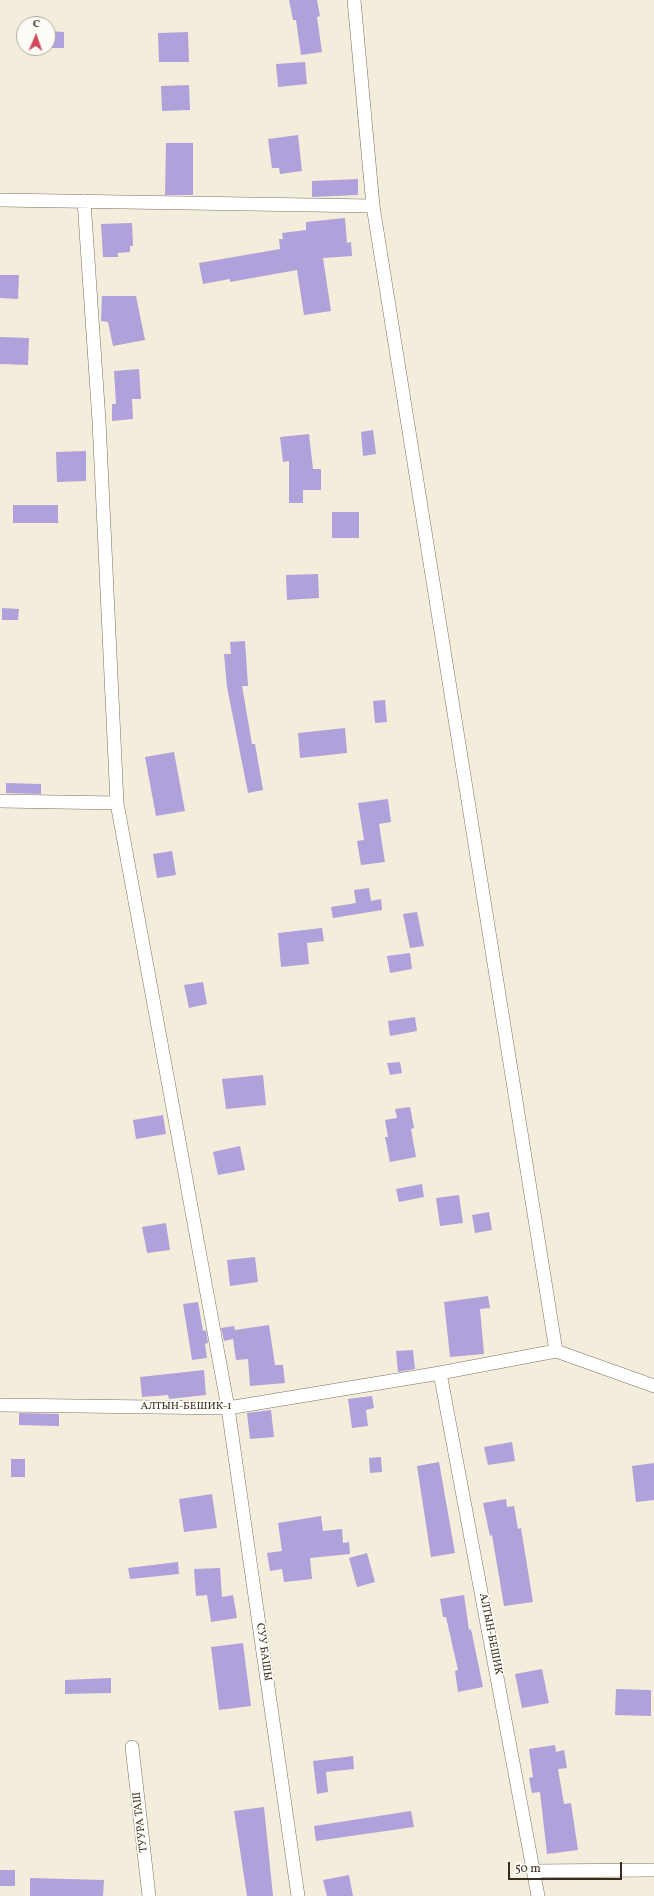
<!DOCTYPE html>
<meta charset="utf-8">
<style>
body{margin:0}
#map{position:relative;width:654px;height:1896px;overflow:hidden;background:#f3eedb;font-family:Vollkorn,serif}
canvas{display:block}
.north{position:absolute;left:16px;top:16px;width:40px;height:40px;box-sizing:border-box;background:#fdfcf7;border:1px solid #afa8a0;border-radius:50%;rotate:2deg;font-size:11px;font-weight:700;line-height:16px;text-align:center;color:#3b2a1e}
.north::after{content:'';display:block;margin:auto;width:14px;height:18px;background:#d1495b;clip-path:polygon(50% 0,100% 100%,50% 72%,0 100%)}
.scale{position:absolute;left:508px;top:1862px;width:114px;height:18px;box-sizing:border-box;border:2px solid #3b2a1e;border-top:0;padding-left:5px;font-size:12px;line-height:14px;white-space:nowrap;color:#3b2a1e;-webkit-text-stroke:3px #fdfcf7;paint-order:stroke}
</style>
<div id="map">
<canvas width="654" height="1896"></canvas>
<div class="north">С</div>
<div class="scale">50 m</div>
</div>
<script>
const g = document.querySelector('canvas').getContext('2d');
g.lineJoin = 'round';
function fillPath(path, color) {
  g.fillStyle = color;
  g.fill(path, 'evenodd');
}
function strokePath(path, color, width, dash) {
  g.strokeStyle = color;
  g.lineWidth = width;
  g.lineCap = dash ? 'butt' : 'round';
  g.setLineDash(dash || []);
  g.stroke(path);
}
function write(font, color, halo, rows, align = 'center') {
  g.font = font + ' Vollkorn,serif';
  g.lineWidth = 3.5;
  g.setLineDash([]);
  g.textBaseline = 'middle';
  g.strokeStyle = halo;
  g.fillStyle = color;
  for (const [text, x, y, turn = 0] of rows) {
    g.save();
    g.translate(x, y);
    g.rotate((+turn || 0) * Math.PI / 180);
    g.textAlign = isNaN(turn) ? turn : align;
    if (halo) g.strokeText(text, 0, 0);
    g.fillText(text, 0, 0);
    g.restore();
  }
}
fillPath(new Path2D(`
 M 289,0 L 317,0 L 320,16 L 317,17 L 322,52 L 301,55 L 296,20 L 293,20 Z
 M 48,31 L 64,32 L 64,48 L 48,48 Z
 M 188,32 L 189,62 L 159,62 L 158,33 Z
 M 305,62 L 307,84 L 278,87 L 276,64 Z
 M 189,85 L 190,110 L 162,111 L 161,86 Z
 M 298,135 L 302,171 L 280,174 L 279,168 L 272,168 L 268,139 Z
 M 166,143 L 193,143 L 193,195 L 165,195 Z
 M 358,179 L 358,195 L 312,197 L 312,181 Z
 M 345,218 L 347,243 L 351,242 L 352,256 L 323,258 L 331,311 L 304,315 L 297,270 L 230,282 L 230,279 L 203,284 L 199,263 L 280,249 L 279,239 L 283,239 L 282,233 L 306,230 L 306,222 Z
 M 132,223 L 133,246 L 130,246 L 130,252 L 118,253 L 118,257 L 103,257 L 101,224 Z
 M 0,275 L 19,275 L 18,299 L 0,298 Z
 M 102,296 L 136,296 L 145,340 L 113,346 L 108,322 L 101,321 Z
 M 0,337 L 29,338 L 28,365 L 0,364 Z
 M 139,369 L 141,399 L 132,399 L 133,419 L 112,421 L 112,404 L 116,404 L 114,371 Z
 M 373,430 L 376,454 L 363,456 L 361,432 Z
 M 309,434 L 313,469 L 321,469 L 321,490 L 303,490 L 303,503 L 289,503 L 289,461 L 283,462 L 280,437 Z
 M 86,451 L 86,481 L 57,482 L 56,452 Z
 M 13,505 L 58,505 L 58,523 L 13,523 Z
 M 332,512 L 359,512 L 359,538 L 332,538 Z
 M 318,574 L 319,598 L 287,600 L 286,575 Z
 M 2,608 L 19,609 L 18,620 L 2,620 Z
 M 245,641 L 248,686 L 242,686 L 252,744 L 255,744 L 263,790 L 248,793 L 227,687 L 224,654 L 231,654 L 230,642 Z
 M 385,700 L 387,722 L 375,723 L 373,701 Z
 M 345,728 L 347,753 L 300,758 L 298,733 Z
 M 174,752 L 185,811 L 156,816 L 145,757 Z
 M 6,783 L 41,784 L 41,794 L 6,793 Z
 M 388,799 L 391,822 L 379,824 L 385,862 L 361,865 L 357,841 L 364,840 L 358,803 Z
 M 172,851 L 176,875 L 157,878 L 153,854 Z
 M 369,888 L 371,901 L 381,899 L 382,910 L 333,918 L 331,907 L 356,903 L 354,890 Z
 M 417,912 L 424,946 L 410,948 L 403,914 Z
 M 322,928 L 324,941 L 307,943 L 309,964 L 281,967 L 278,933 Z
 M 410,953 L 412,969 L 390,973 L 387,956 Z
 M 203,982 L 207,1004 L 189,1008 L 184,985 Z
 M 415,1017 L 417,1031 L 390,1036 L 388,1021 Z
 M 400,1062 L 402,1073 L 390,1075 L 387,1063 Z
 M 263,1075 L 266,1105 L 226,1109 L 222,1079 Z
 M 410,1107 L 414,1128 L 411,1129 L 416,1157 L 390,1162 L 385,1137 L 388,1137 L 385,1120 L 397,1118 L 395,1109 Z
 M 163,1115 L 166,1134 L 136,1139 L 133,1120 Z
 M 240,1146 L 245,1170 L 218,1175 L 213,1152 Z
 M 422,1184 L 424,1197 L 399,1202 L 396,1189 Z
 M 459,1195 L 463,1223 L 440,1226 L 436,1198 Z
 M 489,1212 L 492,1230 L 475,1233 L 472,1215 Z
 M 166,1223 L 170,1250 L 147,1253 L 142,1227 Z
 M 255,1257 L 258,1282 L 230,1286 L 227,1260 Z
 M 488,1296 L 490,1308 L 480,1309 L 484,1354 L 450,1357 L 444,1302 Z
 M 198,1302 L 203,1331 L 206,1330 L 208,1343 L 205,1344 L 207,1358 L 192,1360 L 183,1304 Z
 M 269,1325 L 275,1365 L 283,1365 L 285,1383 L 250,1386 L 248,1359 L 236,1360 L 233,1339 L 224,1341 L 221,1328 L 234,1326 L 235,1330 Z
 M 413,1350 L 415,1369 L 398,1372 L 396,1351 Z
 M 204,1370 L 206,1395 L 169,1399 L 168,1395 L 142,1397 L 140,1377 Z
 M 372,1396 L 374,1408 L 366,1410 L 368,1426 L 352,1428 L 348,1399 Z
 M 271,1410 L 274,1437 L 250,1439 L 247,1413 Z
 M 19,1413 L 59,1414 L 59,1426 L 19,1425 Z
 M 512,1442 L 515,1461 L 488,1465 L 484,1447 Z
 M 381,1457 L 382,1472 L 370,1473 L 369,1458 Z
 M 11,1459 L 25,1459 L 25,1477 L 11,1477 Z
 M 439,1462 L 455,1553 L 431,1557 L 417,1466 Z
 M 654,1463 L 654,1500 L 636,1502 L 632,1466 Z
 M 212,1494 L 217,1528 L 184,1532 L 179,1499 Z
 M 506,1499 L 507,1507 L 514,1506 L 518,1529 L 521,1528 L 533,1602 L 504,1606 L 492,1535 L 490,1536 L 483,1503 Z
 M 321,1516 L 323,1531 L 342,1529 L 343,1543 L 349,1542 L 350,1554 L 310,1558 L 312,1579 L 284,1582 L 282,1569 L 270,1571 L 267,1553 L 282,1551 L 278,1523 Z
 M 367,1553 L 375,1582 L 357,1587 L 349,1558 Z
 M 178,1562 L 179,1574 L 130,1579 L 128,1568 Z
 M 220,1568 L 222,1597 L 233,1595 L 237,1618 L 211,1622 L 207,1595 L 196,1596 L 194,1569 Z
 M 464,1595 L 469,1630 L 471,1629 L 483,1687 L 458,1692 L 455,1671 L 458,1670 L 446,1617 L 443,1617 L 440,1599 Z
 M 243,1643 L 251,1706 L 219,1710 L 211,1647 Z
 M 542,1669 L 549,1703 L 522,1708 L 515,1674 Z
 M 111,1678 L 111,1693 L 65,1694 L 65,1680 Z
 M 616,1689 L 651,1690 L 651,1716 L 615,1715 Z
 M 555,1745 L 556,1752 L 564,1750 L 567,1768 L 558,1769 L 564,1804 L 571,1803 L 578,1850 L 547,1854 L 540,1792 L 532,1793 L 529,1778 L 533,1777 L 529,1749 Z
 M 353,1756 L 354,1769 L 326,1772 L 328,1792 L 317,1794 L 313,1761 Z
 M 264,1807 L 273,1896 L 247,1896 L 234,1811 Z
 M 411,1811 L 414,1827 L 316,1841 L 314,1826 Z
 M 0,1870 L 15,1870 L 15,1886 L 0,1886 Z
 M 349,1875 L 353,1896 L 327,1896 L 323,1880 Z
 M 30,1878 L 104,1880 L 103,1896 L 30,1896 Z`), '#b0a1db');
const street = new Path2D(`
 M 354,0 L 373,206 L 556,1351 L 654,1386
 M 0,200 L 373,206
 M 84,201 L 99,421 L 117,803
 M 0,801 L 117,803 L 228,1408 L 298,1896
 M 440,1373 L 538,1896
 M 0,1405 L 228,1408 L 440,1373 L 556,1351
 M 132,1747 L 149,1896
 M 534,1871 L 654,1870`);
strokePath(street, '#7b6f60', 14);
strokePath(street, '#fff', 13);
write('11px', '#3b2a1e', '#fdfcf7', [
 ["АЛТЫН-БЕШИК-1",186,1407],
 ["АЛТЫН-БЕШИК",490,1634,79],
 ["СУУ БАШЫ",263,1652,82],
 ["ТУУРА ТАШ",141,1822,-97]
]);
</script>
